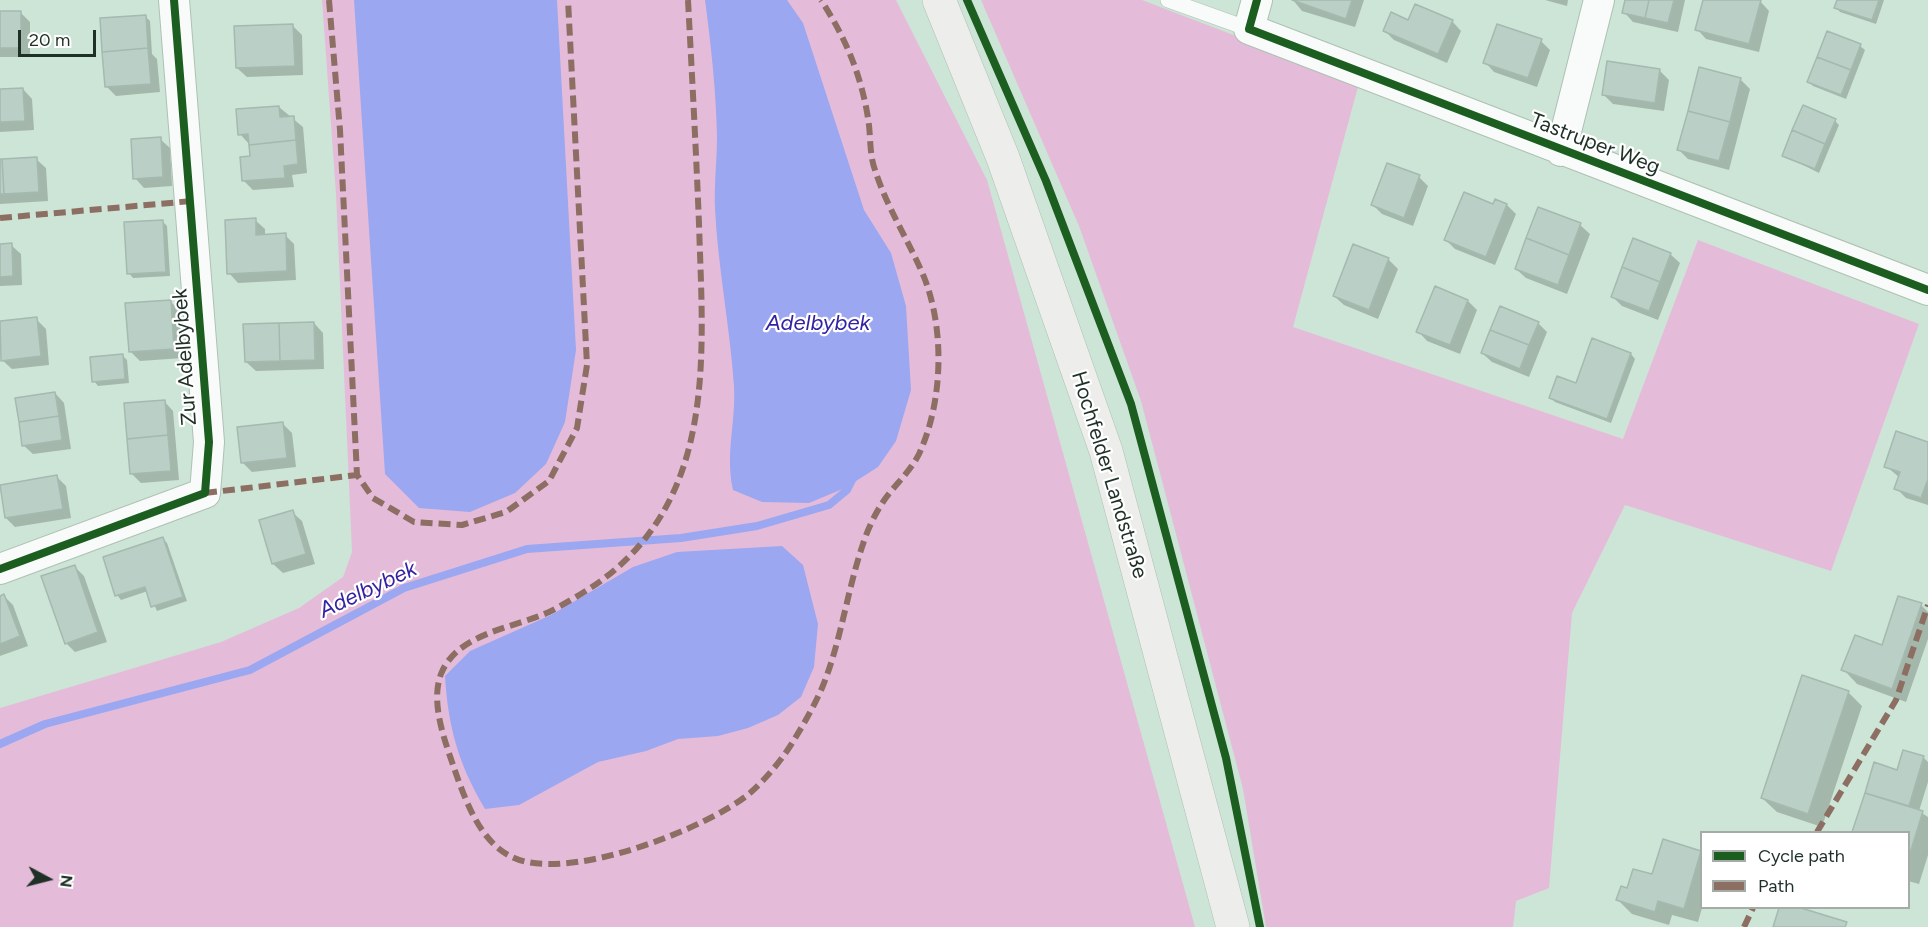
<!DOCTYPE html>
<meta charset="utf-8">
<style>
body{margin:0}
#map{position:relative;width:1928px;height:927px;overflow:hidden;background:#cde5d6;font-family:Figtree,sans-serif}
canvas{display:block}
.legend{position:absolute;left:1700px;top:831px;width:210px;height:78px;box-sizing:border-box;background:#fff;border:2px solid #a5aca8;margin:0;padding:8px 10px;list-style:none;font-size:18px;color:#1f3026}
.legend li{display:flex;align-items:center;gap:12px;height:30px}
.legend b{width:30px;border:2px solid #a5aca8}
.north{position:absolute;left:18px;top:849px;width:60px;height:60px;-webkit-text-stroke:4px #fff;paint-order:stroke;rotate:97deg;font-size:16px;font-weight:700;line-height:24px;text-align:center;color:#1f3026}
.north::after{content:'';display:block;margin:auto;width:21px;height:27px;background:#1f3026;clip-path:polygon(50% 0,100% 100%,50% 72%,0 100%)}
.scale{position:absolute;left:18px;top:30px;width:78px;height:27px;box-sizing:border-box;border:3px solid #1f3026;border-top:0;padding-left:8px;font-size:18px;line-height:21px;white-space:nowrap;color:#1f3026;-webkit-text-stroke:4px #fff;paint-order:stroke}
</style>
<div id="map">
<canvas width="1928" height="927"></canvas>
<ul class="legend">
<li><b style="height:8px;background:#1b5e20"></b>Cycle path</li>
<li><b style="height:8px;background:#8d6e63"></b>Path</li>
</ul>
<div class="north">N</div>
<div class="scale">20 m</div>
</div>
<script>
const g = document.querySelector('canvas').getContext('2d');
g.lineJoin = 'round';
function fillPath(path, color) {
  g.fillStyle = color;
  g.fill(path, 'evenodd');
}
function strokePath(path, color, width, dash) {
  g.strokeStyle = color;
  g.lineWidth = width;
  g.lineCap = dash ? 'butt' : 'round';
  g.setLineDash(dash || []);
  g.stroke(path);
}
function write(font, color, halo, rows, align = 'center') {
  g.font = font + ' Figtree,sans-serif';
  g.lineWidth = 4.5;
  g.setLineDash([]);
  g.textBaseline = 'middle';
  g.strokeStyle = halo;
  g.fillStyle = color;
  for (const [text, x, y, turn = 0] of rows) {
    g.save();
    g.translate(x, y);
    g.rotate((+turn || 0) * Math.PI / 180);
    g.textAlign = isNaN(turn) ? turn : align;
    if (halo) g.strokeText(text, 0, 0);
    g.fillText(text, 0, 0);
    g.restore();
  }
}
fillPath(new Path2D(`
 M 322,0 L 896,0 L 987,180 L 1195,927 L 0,927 L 0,708 L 221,642 L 299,608 L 343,577 L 352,552 L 336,194 Z
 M 981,0 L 1142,0 L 1359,83 L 1293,327 L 1623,439 L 1698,240 L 1919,324 L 1831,571 L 1625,505 L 1572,613 L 1549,888 L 1516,901 L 1513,927 L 1266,927 L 1243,789 L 1141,401 L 1079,226 Z`), '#e4bcd9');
fillPath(new Path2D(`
 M 354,0 L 557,0 L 576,350 L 565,422 L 546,464 L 515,493 L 470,512 L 419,508 L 385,474 Z
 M 705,0 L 787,0 L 803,23 L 864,210 L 891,253 L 906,306 L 911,390 L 896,441 L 878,467 L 845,488 L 809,503 L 762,502 L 733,490 C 725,453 736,423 734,386 C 730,327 718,268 715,209 C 714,185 717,160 717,136 C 716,90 711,45 705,0 Z
 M 782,546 L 803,565 L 818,624 L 814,667 L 801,697 L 778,715 L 748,728 L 718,736 L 678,739 L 646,751 L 598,762 L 519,805 L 485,809 C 459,765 448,728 445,676 L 470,651 L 551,615 L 633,567 L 677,552 Z`), '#9ba7f0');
fillPath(new Path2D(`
 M 1293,0 L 1364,0 L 1355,27 L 1302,11 Z
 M 1545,0 L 1568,0 L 1567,6 Z
 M 1627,0 L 1685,0 L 1678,32 L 1633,22 L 1624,12 Z
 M 1705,0 L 1760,1 L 1769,11 L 1759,52 L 1706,39 L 1697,29 Z
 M 1838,0 L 1884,0 L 1876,24 L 1840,12 L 1836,7 Z
 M 0,13 L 21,13 L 30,22 L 30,57 L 0,57 Z
 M 145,16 L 150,21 L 152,54 L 157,59 L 160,92 L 116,96 L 106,86 Z
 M 1452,21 L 1461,31 L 1447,63 L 1394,40 L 1385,31 L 1409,22 Z
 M 293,26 L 302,35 L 303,75 L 247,77 L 237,68 Z
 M 1541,41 L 1550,50 L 1537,87 L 1494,72 L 1485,62 Z
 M 1860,46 L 1865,50 L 1846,99 L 1813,86 L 1809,82 Z
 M 1659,70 L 1669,80 L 1664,111 L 1613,104 L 1603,94 Z
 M 1740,79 L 1750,89 L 1729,170 L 1688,159 L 1679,150 Z
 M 23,89 L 32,99 L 34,130 L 0,132 L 0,90 Z
 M 279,107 L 303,127 L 307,173 L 292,175 L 294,187 L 253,190 L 244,181 L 252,157 L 249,144 L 240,134 Z
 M 1835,121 L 1839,125 L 1819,173 L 1783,155 Z
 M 160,139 L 170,148 L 172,186 L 144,188 L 135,178 Z
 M 36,159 L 46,168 L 48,201 L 0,204 L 0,161 Z
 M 1419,177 L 1428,186 L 1413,226 L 1382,214 L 1373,205 Z
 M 1507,205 L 1516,214 L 1495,265 L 1455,249 L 1446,240 Z
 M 255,220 L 265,229 L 265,236 L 285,235 L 294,244 L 296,280 L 238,283 L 229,273 Z
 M 163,222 L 167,226 L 170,276 L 133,278 L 129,273 Z
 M 1580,225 L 1590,234 L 1567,294 L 1526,278 L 1516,269 Z
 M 0,245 L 11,245 L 21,254 L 22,285 L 0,286 Z
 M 1670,254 L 1680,263 L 1658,320 L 1622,306 L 1612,296 Z
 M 1388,259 L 1398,269 L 1378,319 L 1344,305 L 1334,296 Z
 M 1468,301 L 1477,310 L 1460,354 L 1427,341 L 1418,331 Z
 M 171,302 L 180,311 L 183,358 L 140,361 L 130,351 Z
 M 36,319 L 46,329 L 49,365 L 12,369 L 2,360 L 0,323 Z
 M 314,323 L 323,333 L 324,369 L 256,371 L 246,362 Z
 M 1538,323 L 1547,332 L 1529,377 L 1492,362 L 1482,353 Z
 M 1593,340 L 1631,354 L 1635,359 L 1611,423 L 1555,402 L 1550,397 L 1577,385 Z
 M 122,355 L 127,360 L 129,383 L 98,386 L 94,381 Z
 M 55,393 L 64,403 L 71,449 L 33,454 L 23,445 Z
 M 164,401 L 173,411 L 179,480 L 141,483 L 132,474 Z
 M 282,423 L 292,433 L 296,467 L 252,472 L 242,462 Z
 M 1928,443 L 1928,505 L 1906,498 L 1896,488 L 1900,478 L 1886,466 Z
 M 57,477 L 66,486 L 71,518 L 15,527 L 6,518 Z
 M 292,512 L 302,521 L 315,564 L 283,573 L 273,564 L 261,521 Z
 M 163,539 L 167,543 L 187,601 L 157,611 L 148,591 L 121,600 L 117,595 Z
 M 75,567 L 84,576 L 107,642 L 75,652 L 66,643 Z
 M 4,596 L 13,605 L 28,646 L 0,656 L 0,597 Z
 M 1921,605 L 1928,612 L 1928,639 L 1906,702 L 1857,684 L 1843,669 L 1883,647 Z
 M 1848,692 L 1862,706 L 1822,827 L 1777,812 L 1762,798 Z
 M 1923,757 L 1928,762 L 1928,782 L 1919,811 L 1928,817 L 1928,855 L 1919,884 L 1908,881 L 1908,832 L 1854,832 L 1875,764 L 1898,771 Z
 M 1700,852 L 1702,908 L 1698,922 L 1672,915 L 1669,925 L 1632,914 L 1618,900 L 1628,890 Z`), '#0003');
strokePath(new Path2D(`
 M 0,744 L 45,724 L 250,670 L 404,588 L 527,549 L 681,538 L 757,526 L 829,505 L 847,490 L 854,476`), '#9ba7f0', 8);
const building = new Path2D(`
 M 1292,0 L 1352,0 L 1346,19 Z
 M 1625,0 L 1649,0 L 1645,18 L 1622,13 Z
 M 1649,0 L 1674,0 L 1668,23 L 1645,18 Z
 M 1703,0 L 1761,0 L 1749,44 L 1695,30 Z
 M 1837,0 L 1879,0 L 1872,20 L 1834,8 Z
 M 1415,4 L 1453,20 L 1438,54 L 1383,31 L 1391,12 L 1408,20 Z
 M 0,11 L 21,11 L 21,48 L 0,48 Z
 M 146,15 L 148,48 L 102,52 L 100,18 Z
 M 293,24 L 295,66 L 236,68 L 234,26 Z
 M 1497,24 L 1542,39 L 1528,78 L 1483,63 Z
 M 1827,31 L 1861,44 L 1851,70 L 1817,57 Z
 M 148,48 L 151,84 L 105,87 L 102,52 Z
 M 1817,57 L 1851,70 L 1841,95 L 1807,82 Z
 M 1607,61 L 1660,69 L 1655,103 L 1602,95 Z
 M 1699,67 L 1741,78 L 1730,122 L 1688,111 Z
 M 23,88 L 25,121 L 0,122 L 0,89 Z
 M 1803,105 L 1836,119 L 1825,144 L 1792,130 Z
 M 279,106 L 280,117 L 294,116 L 296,140 L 249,145 L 248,134 L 238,135 L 236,109 Z
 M 1688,111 L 1730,122 L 1719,161 L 1677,150 Z
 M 1792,130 L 1825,144 L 1815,169 L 1782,156 Z
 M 161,137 L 163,177 L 133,179 L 131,139 Z
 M 296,140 L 298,164 L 284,166 L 285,178 L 242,181 L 240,157 L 250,156 L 249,145 Z
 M 37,157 L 39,192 L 4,194 L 2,159 Z
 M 0,159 L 2,159 L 4,194 L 0,194 Z
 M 1387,163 L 1420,175 L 1404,218 L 1371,205 Z
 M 1464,192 L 1493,204 L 1495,199 L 1507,204 L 1486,257 L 1444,240 Z
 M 1538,207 L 1581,223 L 1569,255 L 1526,238 Z
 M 256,218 L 256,235 L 286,233 L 287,271 L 227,274 L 225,220 Z
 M 163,220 L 166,272 L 127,274 L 124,222 Z
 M 1526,238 L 1569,255 L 1558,285 L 1515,269 Z
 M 1633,238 L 1671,253 L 1660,282 L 1622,267 Z
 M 12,243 L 13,276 L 0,277 L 0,244 Z
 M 1353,244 L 1389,258 L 1369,310 L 1333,296 Z
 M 1622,267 L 1660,282 L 1649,311 L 1611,297 Z
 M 1435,286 L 1468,300 L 1450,345 L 1416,332 Z
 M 171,300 L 174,349 L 129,352 L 125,303 Z
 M 1500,306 L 1539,322 L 1529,345 L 1490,330 Z
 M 37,317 L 41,356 L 1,361 L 0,321 Z
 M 314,322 L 315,360 L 280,361 L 279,323 Z
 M 279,323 L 280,361 L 245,362 L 243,324 Z
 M 1490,330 L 1529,345 L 1520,369 L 1481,353 Z
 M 1592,338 L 1631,353 L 1607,419 L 1549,398 L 1557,376 L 1576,383 Z
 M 123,354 L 125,379 L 92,382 L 90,357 Z
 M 55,392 L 59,416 L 19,422 L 15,398 Z
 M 165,400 L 168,435 L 127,439 L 124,403 Z
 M 59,416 L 62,440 L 22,446 L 19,422 Z
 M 283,422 L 287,458 L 241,463 L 237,427 Z
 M 1896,431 L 1928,442 L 1928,479 L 1921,498 L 1894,489 L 1900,472 L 1884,467 Z
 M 168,435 L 171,471 L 130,474 L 127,439 Z
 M 57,475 L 63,509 L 5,518 L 0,485 Z
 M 293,510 L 306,554 L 272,564 L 259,520 Z
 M 163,537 L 183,597 L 151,607 L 145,587 L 115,596 L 103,557 Z
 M 75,565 L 98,632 L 65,644 L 41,576 Z
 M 4,594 L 20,636 L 0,644 L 0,596 Z
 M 1898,596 L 1922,603 L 1892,689 L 1841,670 L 1855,635 L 1882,645 Z
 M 1802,675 L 1849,691 L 1808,814 L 1761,798 Z
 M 1903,750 L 1924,756 L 1909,806 L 1865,793 L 1874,762 L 1897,770 Z
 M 1865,793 L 1923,811 L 1908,860 L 1908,832 L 1852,832 Z
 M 1663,839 L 1701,851 L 1684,909 L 1658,901 L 1655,912 L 1616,900 L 1621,886 L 1627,888 L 1633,869 L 1652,874 Z
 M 1779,908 L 1801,908 L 1847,922 L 1845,927 L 1773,927 Z`);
fillPath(building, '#bacfc6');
strokePath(building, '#a4b9b0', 1.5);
const service = new Path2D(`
 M 1168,0 L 1249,29`);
const minor = new Path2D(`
 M 1257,0 L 1249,29 L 1928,290
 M 1561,151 L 1599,0
 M 0,569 L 205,493 L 209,442 L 174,0`);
const secondary = new Path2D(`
 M 939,0 L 1003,158 L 1106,451 L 1233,927`);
strokePath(service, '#aec0b4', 16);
strokePath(minor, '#aec0b4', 32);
strokePath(secondary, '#aec0b4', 34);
strokePath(service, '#f8fbf9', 15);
strokePath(minor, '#f8fbf9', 30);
strokePath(secondary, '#edeeeb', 33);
strokePath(new Path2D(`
 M 329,0 L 340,130 L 357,475 L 373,498 L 414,522 L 462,525 L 506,512 L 549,481 L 577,428 L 587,365 L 568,0
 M 688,0 C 692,75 696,149 699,224 C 703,355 718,500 595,585 C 581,594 565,604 549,612 C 514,628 457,633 441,674 C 430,703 445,741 454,768 C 465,799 479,840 510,856 C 563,885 707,829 750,793 C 768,777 785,756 797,735 C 806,720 815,704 822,688 C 841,642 847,591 863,544 C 867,531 874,516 881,505 C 892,487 909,474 919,454 C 943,402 945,330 924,277 C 909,241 887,208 875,170 C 869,154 871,135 868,118 C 861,74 845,37 821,0
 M 0,218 L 192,201
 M 205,493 L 357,475
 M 1817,832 L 1896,700 L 1928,605
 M 1744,927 L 1753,908`), '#8d6e63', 6, [12, 6]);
strokePath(new Path2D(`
 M 967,0 L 1046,181 L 1131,404 L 1226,758 L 1260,927
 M 1257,0 L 1249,29 L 1928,290
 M 0,569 L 205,493 L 209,442 L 174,0`), '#1b5e20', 8);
write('21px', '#1f3026', '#fff', [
 ["Tastruper Weg",1595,144,21],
 ["Zur Adelbybek",185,357,-94],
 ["Hochfelder Landstraße",1109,475,73]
]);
write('italic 22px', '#3323a2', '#fff', [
 ["Adelbybek",818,324],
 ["Adelbybek",368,590,-25]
]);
</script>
